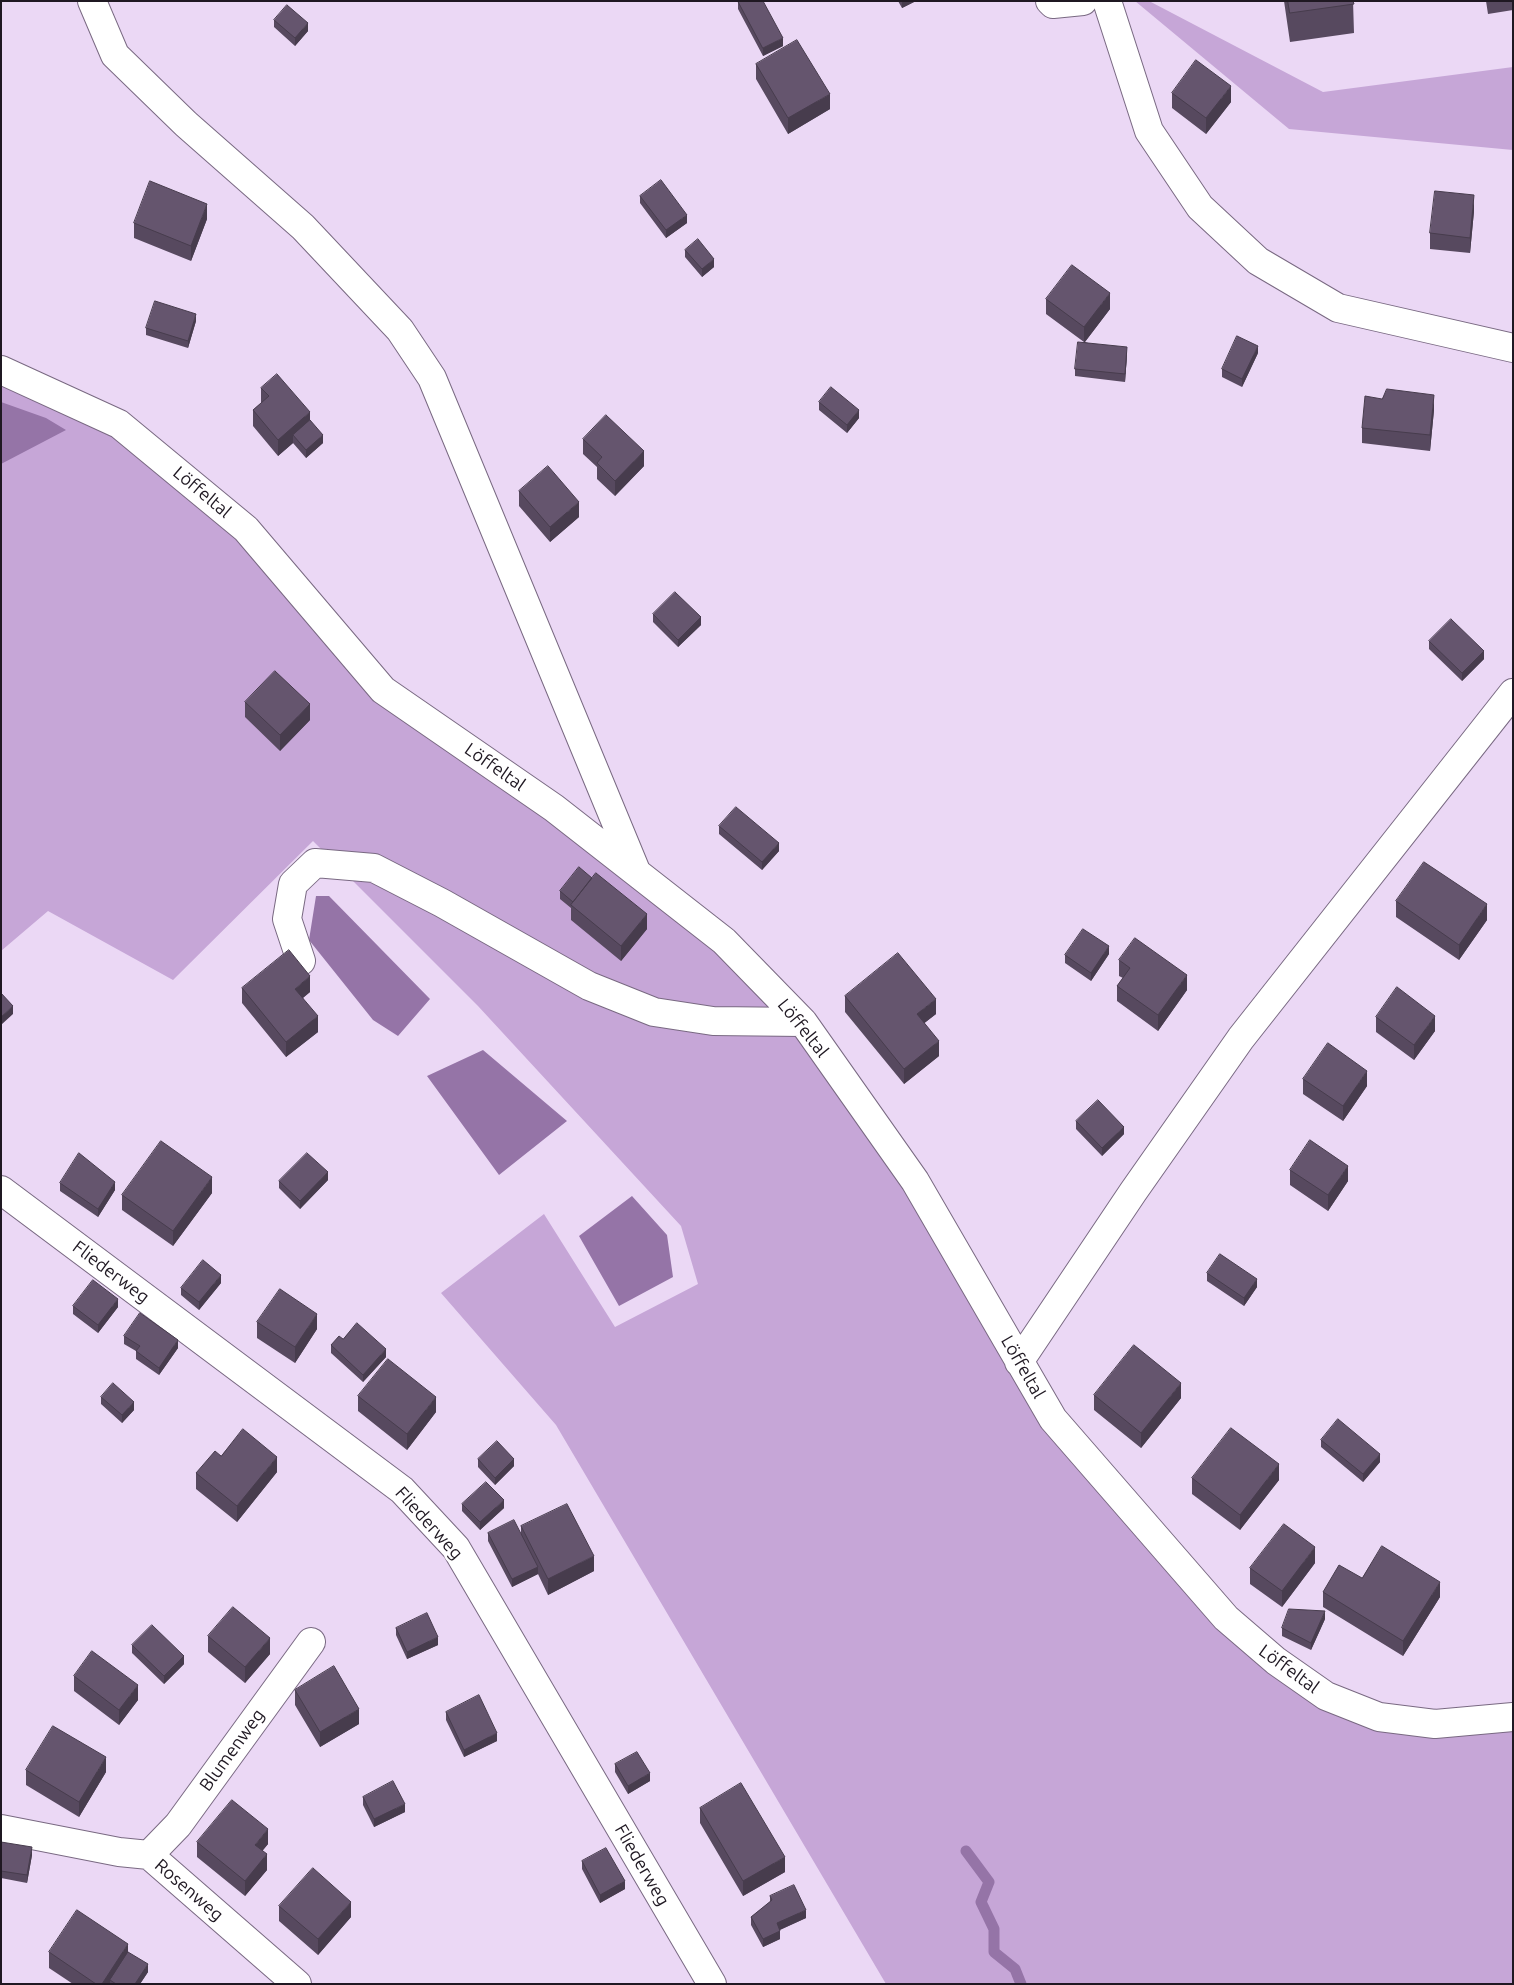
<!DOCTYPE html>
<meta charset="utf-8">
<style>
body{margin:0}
#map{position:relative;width:1514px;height:1985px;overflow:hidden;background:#ebd8f5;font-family:Ubuntu,sans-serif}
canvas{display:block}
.frame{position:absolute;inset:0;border:2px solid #1f1822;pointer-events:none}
</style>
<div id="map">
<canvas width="1514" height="1985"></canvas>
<div class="frame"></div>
</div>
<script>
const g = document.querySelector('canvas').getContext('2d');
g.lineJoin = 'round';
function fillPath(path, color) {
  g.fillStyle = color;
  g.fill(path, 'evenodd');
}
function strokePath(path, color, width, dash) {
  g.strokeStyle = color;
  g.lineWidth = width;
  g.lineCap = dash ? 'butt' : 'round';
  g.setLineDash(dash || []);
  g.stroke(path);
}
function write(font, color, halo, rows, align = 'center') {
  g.font = font + ' Ubuntu,sans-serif';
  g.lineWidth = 5;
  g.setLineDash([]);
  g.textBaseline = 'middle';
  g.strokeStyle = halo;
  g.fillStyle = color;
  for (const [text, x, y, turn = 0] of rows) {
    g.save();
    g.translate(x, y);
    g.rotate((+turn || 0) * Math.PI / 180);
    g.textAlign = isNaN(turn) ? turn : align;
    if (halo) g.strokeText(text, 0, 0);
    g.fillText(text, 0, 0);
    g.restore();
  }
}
fillPath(new Path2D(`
 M 1135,1 L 1149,1 L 1323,92 L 1513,67 L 1513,150 L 1289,129 Z
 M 1,370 L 172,467 L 383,690 L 554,808 L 803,1022 L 1019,1362 L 1226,1618 L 1379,1716 L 1513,1717 L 1513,1984 L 886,1984 L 556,1425 L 441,1293 L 544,1214 L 615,1327 L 698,1284 L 681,1226 L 478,1006 L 313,841 L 173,980 L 48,911 L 1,951 Z`), '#c6a6d7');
fillPath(new Path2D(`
 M 1,402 L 46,418 L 66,430 L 1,464 Z
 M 316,896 L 329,896 L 430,999 L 398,1036 L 373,1020 L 309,940 Z
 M 483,1050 L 567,1121 L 499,1175 L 427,1076 Z
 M 632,1196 L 667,1235 L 673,1277 L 619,1306 L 579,1236 Z`), '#9574a7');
strokePath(new Path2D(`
 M 966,1851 L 989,1882 L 981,1902 L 994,1929 L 994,1952 L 1015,1969 L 1021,1984`), '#9574a7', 11);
const minor = new Path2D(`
 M 92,1 L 115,55 L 186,124 L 303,227 L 400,330 L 432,378 L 636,871
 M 1050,1 L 1053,4 L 1083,1
 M 1107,1 L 1149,131 L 1200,207 L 1258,261 L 1338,308 L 1513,348
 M 1,370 L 119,424 L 246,529 L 383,690 L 554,808 L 724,941 L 803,1022 L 915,1181 L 1053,1419 L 1226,1618 L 1276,1661 L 1326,1696 L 1379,1717 L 1435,1724 L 1513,1717
 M 301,961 L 287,919 L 293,884 L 315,863 L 374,868 L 442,903 L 589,986 L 654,1012 L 713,1021 L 803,1022
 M 1,1190 L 402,1490 L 456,1548 L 712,1984
 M 1019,1362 L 1133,1192 L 1241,1038 L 1513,693
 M 1,1829 L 119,1852 L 149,1855 L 297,1984
 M 149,1855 L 178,1825 L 311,1642`);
strokePath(minor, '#796982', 30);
strokePath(minor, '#fff', 28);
fillPath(new Path2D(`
 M 738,1 L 783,46 L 763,56 L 738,9 Z
 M 898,1 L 916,1 L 902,8 Z
 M 1284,1 L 1353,1 L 1354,33 L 1290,42 Z
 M 1486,1 L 1513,1 L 1513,10 L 1488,14 Z
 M 274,20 L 308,31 L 295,46 L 274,27 Z
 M 756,64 L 830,109 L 788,134 L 756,79 Z
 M 1172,93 L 1231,102 L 1206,134 L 1172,108 Z
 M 640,196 L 687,223 L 666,238 L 640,203 Z
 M 1474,211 L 1470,253 L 1430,249 L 1430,233 Z
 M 207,219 L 191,261 L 134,238 L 134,223 Z
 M 685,250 L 714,267 L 702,277 L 685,257 Z
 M 1046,299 L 1110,309 L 1085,342 L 1127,355 L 1125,382 L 1075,376 L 1075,369 L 1084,342 L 1046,314 Z
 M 196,321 L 188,348 L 146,335 L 146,328 Z
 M 1258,353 L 1242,387 L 1222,377 L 1222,369 Z
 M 261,388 L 310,420 L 323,443 L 306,458 L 293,443 L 278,456 L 253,426 L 253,410 L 261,403 Z
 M 1382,399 L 1434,410 L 1430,451 L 1362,443 L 1362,428 Z
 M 819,402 L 859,418 L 847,433 L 819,410 Z
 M 583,439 L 644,466 L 615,496 L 597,479 L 597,467 L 583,454 Z
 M 519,491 L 579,517 L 550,542 L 519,506 Z
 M 653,614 L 701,625 L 678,647 L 653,622 Z
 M 1429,641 L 1484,659 L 1462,681 L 1429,649 Z
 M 245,702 L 310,720 L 280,751 L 245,717 Z
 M 719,826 L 779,851 L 762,870 L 719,834 Z
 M 592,878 L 647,929 L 621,961 L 571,920 L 571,908 L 560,899 L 560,891 Z
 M 1396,901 L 1487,920 L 1459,960 L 1396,917 Z
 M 1109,954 L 1091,981 L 1065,963 L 1065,955 Z
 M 1119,960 L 1187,990 L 1158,1031 L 1117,1001 L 1117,986 L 1123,978 L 1119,976 Z
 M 242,988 L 310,992 L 303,998 L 318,1032 L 286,1057 L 242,1003 Z
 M 845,996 L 936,1014 L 924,1023 L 939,1056 L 904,1084 L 845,1012 Z
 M 1376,1017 L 1435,1031 L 1414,1060 L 1376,1032 Z
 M 1303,1079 L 1367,1086 L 1343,1121 L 1303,1094 Z
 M 1076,1121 L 1124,1134 L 1102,1156 L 1076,1129 Z
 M 1290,1170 L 1348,1181 L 1328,1211 L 1290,1185 Z
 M 328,1180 L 300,1209 L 279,1188 L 279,1181 Z
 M 60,1183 L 115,1190 L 98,1217 L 60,1191 Z
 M 212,1193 L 173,1246 L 122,1210 L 122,1195 Z
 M 1207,1273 L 1257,1287 L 1244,1306 L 1207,1281 Z
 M 221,1283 L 199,1310 L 181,1295 L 181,1288 Z
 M 73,1306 L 118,1307 L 98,1333 L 73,1314 Z
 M 257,1322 L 317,1329 L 295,1363 L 257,1338 Z
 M 124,1336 L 178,1348 L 159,1375 L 136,1359 L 136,1351 L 124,1344 Z
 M 343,1339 L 386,1357 L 363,1382 L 331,1353 L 331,1345 Z
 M 1094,1395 L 1181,1398 L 1141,1448 L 1094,1410 Z
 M 358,1396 L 436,1412 L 407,1450 L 358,1411 Z
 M 101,1397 L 134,1410 L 122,1423 L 101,1404 Z
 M 1321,1440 L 1380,1462 L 1363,1482 L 1321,1447 Z
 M 478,1459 L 514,1466 L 495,1485 L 478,1467 Z
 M 277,1472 L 237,1522 L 196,1489 L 196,1473 Z
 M 1192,1478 L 1279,1480 L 1240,1530 L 1192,1494 Z
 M 462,1504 L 504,1508 L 480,1530 L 462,1511 Z
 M 521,1526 L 594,1571 L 548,1595 L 538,1574 L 512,1587 L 488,1541 L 488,1533 L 521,1534 Z
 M 1315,1563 L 1282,1607 L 1250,1584 L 1250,1568 Z
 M 1362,1578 L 1440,1597 L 1403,1656 L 1323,1607 L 1323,1592 Z
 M 1325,1619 L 1311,1650 L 1282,1636 L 1282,1628 Z
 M 396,1628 L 438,1645 L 407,1659 L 396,1635 Z
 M 208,1636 L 270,1654 L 245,1683 L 208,1652 Z
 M 132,1645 L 184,1664 L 164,1684 L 132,1653 Z
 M 74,1676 L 138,1700 L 119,1725 L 74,1691 Z
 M 295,1690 L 359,1724 L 320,1747 L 295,1705 Z
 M 446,1712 L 497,1741 L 464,1757 L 446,1720 Z
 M 615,1764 L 650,1781 L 628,1794 L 615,1772 Z
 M 26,1770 L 106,1772 L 79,1817 L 26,1785 Z
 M 363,1797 L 405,1812 L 374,1827 L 363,1805 Z
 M 700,1808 L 785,1872 L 743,1896 L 700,1823 Z
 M 1,1842 L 32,1855 L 27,1883 L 1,1878 Z
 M 197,1842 L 268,1844 L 262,1851 L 267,1870 L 245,1896 L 197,1857 Z
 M 582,1861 L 625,1889 L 600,1903 L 582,1869 Z
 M 770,1896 L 806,1918 L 780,1930 L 780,1939 L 763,1947 L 751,1925 L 751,1917 L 770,1902 Z
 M 279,1906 L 351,1917 L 318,1955 L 279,1921 Z
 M 49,1952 L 128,1952 L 148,1972 L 140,1984 L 73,1984 L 49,1968 Z`), '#57495f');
fillPath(new Path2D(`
 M 902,1 L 916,1 L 902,8 Z
 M 308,23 L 308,31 L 295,46 L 295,38 Z
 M 783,38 L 783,46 L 763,56 L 763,48 Z
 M 1231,86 L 1231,102 L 1206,134 L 1206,118 Z
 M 830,94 L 830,109 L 788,134 L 788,118 Z
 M 1474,195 L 1474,211 L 1470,253 L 1470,238 Z
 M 207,204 L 207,219 L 191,261 L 191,246 Z
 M 687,215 L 687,223 L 666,238 L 666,230 Z
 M 714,259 L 714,267 L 702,277 L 702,269 Z
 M 1110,293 L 1110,309 L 1084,343 L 1084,327 Z
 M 196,314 L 196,321 L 188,348 L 188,341 Z
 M 1258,346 L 1258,353 L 1242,387 L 1242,379 Z
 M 1127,347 L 1127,355 L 1125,382 L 1125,374 Z
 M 1434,395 L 1434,410 L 1430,451 L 1430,435 Z
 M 859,410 L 859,418 L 847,433 L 847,425 Z
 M 310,412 L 310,428 L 293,435 L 293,443 L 278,456 L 278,440 Z
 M 323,435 L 323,443 L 306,458 L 306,450 Z
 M 644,451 L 644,466 L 615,496 L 615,481 Z
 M 579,502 L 579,517 L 550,542 L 550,527 Z
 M 701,617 L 701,625 L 678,647 L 678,640 Z
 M 1484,651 L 1484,659 L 1462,681 L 1462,673 Z
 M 310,704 L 310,720 L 280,751 L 280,735 Z
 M 779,843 L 779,851 L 762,870 L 762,862 Z
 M 1487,904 L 1487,920 L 1459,960 L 1459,945 Z
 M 647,914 L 647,929 L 621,961 L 621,946 Z
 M 1109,946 L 1109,954 L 1091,981 L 1091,973 Z
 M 1187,975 L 1187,990 L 1158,1031 L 1158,1015 Z
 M 310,976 L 310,992 L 295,1004 L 295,989 Z
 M 936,999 L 936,1014 L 917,1029 L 917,1014 Z
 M 13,1006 L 13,1014 L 1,1025 L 1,1017 Z
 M 318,1016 L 318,1032 L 286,1057 L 286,1042 Z
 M 1435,1016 L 1435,1031 L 1414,1060 L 1414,1045 Z
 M 939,1041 L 939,1056 L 904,1084 L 904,1069 Z
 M 1367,1071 L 1367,1086 L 1343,1121 L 1343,1106 Z
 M 1124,1127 L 1124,1134 L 1102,1156 L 1102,1148 Z
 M 1348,1166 L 1348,1181 L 1328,1211 L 1328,1195 Z
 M 328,1172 L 328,1180 L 300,1209 L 300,1201 Z
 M 212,1177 L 212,1193 L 173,1246 L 173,1231 Z
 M 115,1182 L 115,1190 L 98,1217 L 98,1209 Z
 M 221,1275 L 221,1283 L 199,1310 L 199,1302 Z
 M 1257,1279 L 1257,1287 L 1244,1306 L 1244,1298 Z
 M 118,1299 L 118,1307 L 98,1333 L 98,1325 Z
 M 317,1314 L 317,1329 L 295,1363 L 295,1347 Z
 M 178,1340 L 178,1348 L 159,1375 L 159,1368 Z
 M 386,1349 L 386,1357 L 363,1382 L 363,1375 Z
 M 1181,1383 L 1181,1398 L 1141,1448 L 1141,1433 Z
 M 436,1397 L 436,1412 L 407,1450 L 407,1434 Z
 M 134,1402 L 134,1410 L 122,1423 L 122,1415 Z
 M 1380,1454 L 1380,1462 L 1363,1482 L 1363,1474 Z
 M 277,1457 L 277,1472 L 237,1522 L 237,1506 Z
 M 514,1459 L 514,1466 L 495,1485 L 495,1478 Z
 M 1279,1464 L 1279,1480 L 1240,1530 L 1240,1515 Z
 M 504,1500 L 504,1508 L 480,1530 L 480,1522 Z
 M 1315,1547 L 1315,1563 L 1282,1607 L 1282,1591 Z
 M 594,1556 L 594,1571 L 548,1595 L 548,1579 Z
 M 538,1567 L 538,1574 L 512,1587 L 512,1579 Z
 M 1440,1582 L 1440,1597 L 1403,1656 L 1403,1641 Z
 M 1325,1611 L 1325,1619 L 1311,1650 L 1311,1643 Z
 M 438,1637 L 438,1645 L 407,1659 L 407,1652 Z
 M 270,1638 L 270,1654 L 245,1683 L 245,1667 Z
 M 184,1656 L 184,1664 L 164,1684 L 164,1676 Z
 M 138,1685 L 138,1700 L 119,1725 L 119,1710 Z
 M 359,1709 L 359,1724 L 320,1747 L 320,1732 Z
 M 497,1733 L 497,1741 L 464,1757 L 464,1750 Z
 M 106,1757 L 106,1772 L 79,1817 L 79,1802 Z
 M 650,1773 L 650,1781 L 628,1794 L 628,1786 Z
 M 405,1804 L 405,1812 L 374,1827 L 374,1819 Z
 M 268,1829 L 268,1844 L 255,1860 L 255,1845 Z
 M 32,1847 L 32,1855 L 27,1883 L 27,1875 Z
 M 267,1854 L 267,1870 L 245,1896 L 245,1881 Z
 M 785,1857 L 785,1872 L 743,1896 L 743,1881 Z
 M 625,1881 L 625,1889 L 600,1903 L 600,1895 Z
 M 351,1902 L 351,1917 L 318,1955 L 318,1939 Z
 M 806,1910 L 806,1918 L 777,1931 L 777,1923 Z
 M 780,1931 L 780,1939 L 763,1947 L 763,1939 Z
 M 128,1944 L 128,1959 L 110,1980 L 110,1984 L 102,1984 Z
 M 148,1964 L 148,1972 L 140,1984 L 135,1984 Z`), '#473c4d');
const building = new Path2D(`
 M 738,1 L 763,1 L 783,38 L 763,48 Z
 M 1288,1 L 1353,1 L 1354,4 L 1290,13 Z
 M 287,5 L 308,23 L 295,38 L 274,20 Z
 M 797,40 L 830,94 L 788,118 L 756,64 Z
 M 1196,60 L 1231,86 L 1206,118 L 1172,93 Z
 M 661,180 L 687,215 L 666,230 L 640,196 Z
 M 150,181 L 207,204 L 191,246 L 134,223 Z
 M 1435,191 L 1474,195 L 1470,238 L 1430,233 Z
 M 698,239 L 714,259 L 702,269 L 685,250 Z
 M 1072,265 L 1110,293 L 1084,327 L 1046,299 Z
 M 155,301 L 196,314 L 188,341 L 146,328 Z
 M 1237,336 L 1258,346 L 1242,379 L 1222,369 Z
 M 1078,342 L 1127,347 L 1125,374 L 1075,369 Z
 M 277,374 L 310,412 L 278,440 L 253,410 L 269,396 L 261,388 Z
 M 831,387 L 859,410 L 847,425 L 819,402 Z
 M 1387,389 L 1434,395 L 1430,435 L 1362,428 L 1365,396 L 1382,399 Z
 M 606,415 L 644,451 L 615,481 L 597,463 L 602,457 L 583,439 Z
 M 310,420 L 323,435 L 306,450 L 293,435 Z
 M 548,466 L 579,502 L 550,527 L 519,491 Z
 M 675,592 L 701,617 L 678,640 L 653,614 Z
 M 1451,619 L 1484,651 L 1462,673 L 1429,641 Z
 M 275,671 L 310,704 L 280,735 L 245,702 Z
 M 736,807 L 779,843 L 762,862 L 719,826 Z
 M 1424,862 L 1487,904 L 1459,945 L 1396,901 Z
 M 579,867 L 592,878 L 573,902 L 560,891 Z
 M 596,873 L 647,914 L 621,946 L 571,905 Z
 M 1083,929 L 1109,946 L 1091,973 L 1065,955 Z
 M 1135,938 L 1187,975 L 1158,1015 L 1117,986 L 1130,968 L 1119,960 Z
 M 289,950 L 310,976 L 295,989 L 318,1016 L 286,1042 L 242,988 Z
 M 898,953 L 936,999 L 917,1014 L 939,1041 L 904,1069 L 845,996 Z
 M 1397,987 L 1435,1016 L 1414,1045 L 1376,1017 Z
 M 1,993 L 13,1006 L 1,1017 Z
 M 1328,1043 L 1367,1071 L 1343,1106 L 1303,1079 Z
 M 1098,1100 L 1124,1127 L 1102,1148 L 1076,1121 Z
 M 1310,1140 L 1348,1166 L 1328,1195 L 1290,1170 Z
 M 161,1141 L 212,1177 L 173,1231 L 122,1195 Z
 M 79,1153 L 115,1182 L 98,1209 L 60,1183 Z
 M 307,1153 L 328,1172 L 300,1201 L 279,1181 Z
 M 1220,1254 L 1257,1279 L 1244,1298 L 1207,1273 Z
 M 203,1260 L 221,1275 L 199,1302 L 181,1288 Z
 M 93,1280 L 118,1299 L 98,1325 L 73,1306 Z
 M 280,1289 L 317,1314 L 295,1347 L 257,1322 Z
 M 140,1313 L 178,1340 L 159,1368 L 136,1351 L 140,1346 L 124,1336 Z
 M 357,1323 L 386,1349 L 363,1375 L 331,1345 L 339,1336 L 343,1339 Z
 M 1134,1345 L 1181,1383 L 1141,1433 L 1094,1395 Z
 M 388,1359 L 436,1397 L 407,1434 L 358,1396 Z
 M 113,1383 L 134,1402 L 122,1415 L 101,1397 Z
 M 1338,1419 L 1380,1454 L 1363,1474 L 1321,1440 Z
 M 1231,1428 L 1279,1464 L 1240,1515 L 1192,1478 Z
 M 243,1429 L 277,1457 L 237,1506 L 196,1473 L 215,1451 L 221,1456 Z
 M 497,1441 L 514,1459 L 495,1478 L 478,1459 Z
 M 486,1482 L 504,1500 L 480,1522 L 462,1504 Z
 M 567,1504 L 594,1556 L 548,1579 L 521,1526 Z
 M 514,1520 L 538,1567 L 512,1579 L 488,1533 Z
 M 1284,1524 L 1315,1547 L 1282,1591 L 1250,1568 Z
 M 1382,1546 L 1440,1582 L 1403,1641 L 1323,1592 L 1339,1565 L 1362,1578 Z
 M 233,1607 L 270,1638 L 245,1667 L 208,1636 Z
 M 1289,1609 L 1325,1611 L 1311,1643 L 1282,1628 Z
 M 427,1613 L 438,1637 L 407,1652 L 396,1628 Z
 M 152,1625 L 184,1656 L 164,1676 L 132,1645 Z
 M 92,1651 L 138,1685 L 119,1710 L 74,1676 Z
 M 334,1666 L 359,1709 L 320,1732 L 295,1690 Z
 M 479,1695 L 497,1733 L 464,1750 L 446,1712 Z
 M 53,1726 L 106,1757 L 79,1802 L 26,1770 Z
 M 637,1752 L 650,1773 L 628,1786 L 615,1764 Z
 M 393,1781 L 405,1804 L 374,1819 L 363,1797 Z
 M 741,1783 L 785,1857 L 743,1881 L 700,1808 Z
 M 232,1800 L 268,1829 L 255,1845 L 267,1854 L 245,1881 L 197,1842 Z
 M 1,1842 L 32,1847 L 27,1875 L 1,1871 Z
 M 606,1848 L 625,1881 L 600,1895 L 582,1861 Z
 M 313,1868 L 351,1902 L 318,1939 L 279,1906 Z
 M 794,1885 L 806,1910 L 777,1923 L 780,1931 L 763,1939 L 751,1917 L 772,1900 L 770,1896 Z
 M 77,1910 L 128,1944 L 102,1984 L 96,1984 L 49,1952 Z
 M 128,1952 L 148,1964 L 135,1984 L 116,1984 L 110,1980 Z`);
fillPath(building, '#65556e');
strokePath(building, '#473c4d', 1);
write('18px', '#1f1822', '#fff', [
 ["Löffeltal",202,492,40],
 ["Löffeltal",495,767,35],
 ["Löffeltal",803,1028,51],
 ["Fliederweg",111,1272,37],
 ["Löffeltal",1023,1367,60],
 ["Fliederweg",429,1523,48],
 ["Löffeltal",1289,1669,36],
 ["Blumenweg",232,1750,-54],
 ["Fliederweg",642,1865,60],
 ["Rosenweg",189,1890,41]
]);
</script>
